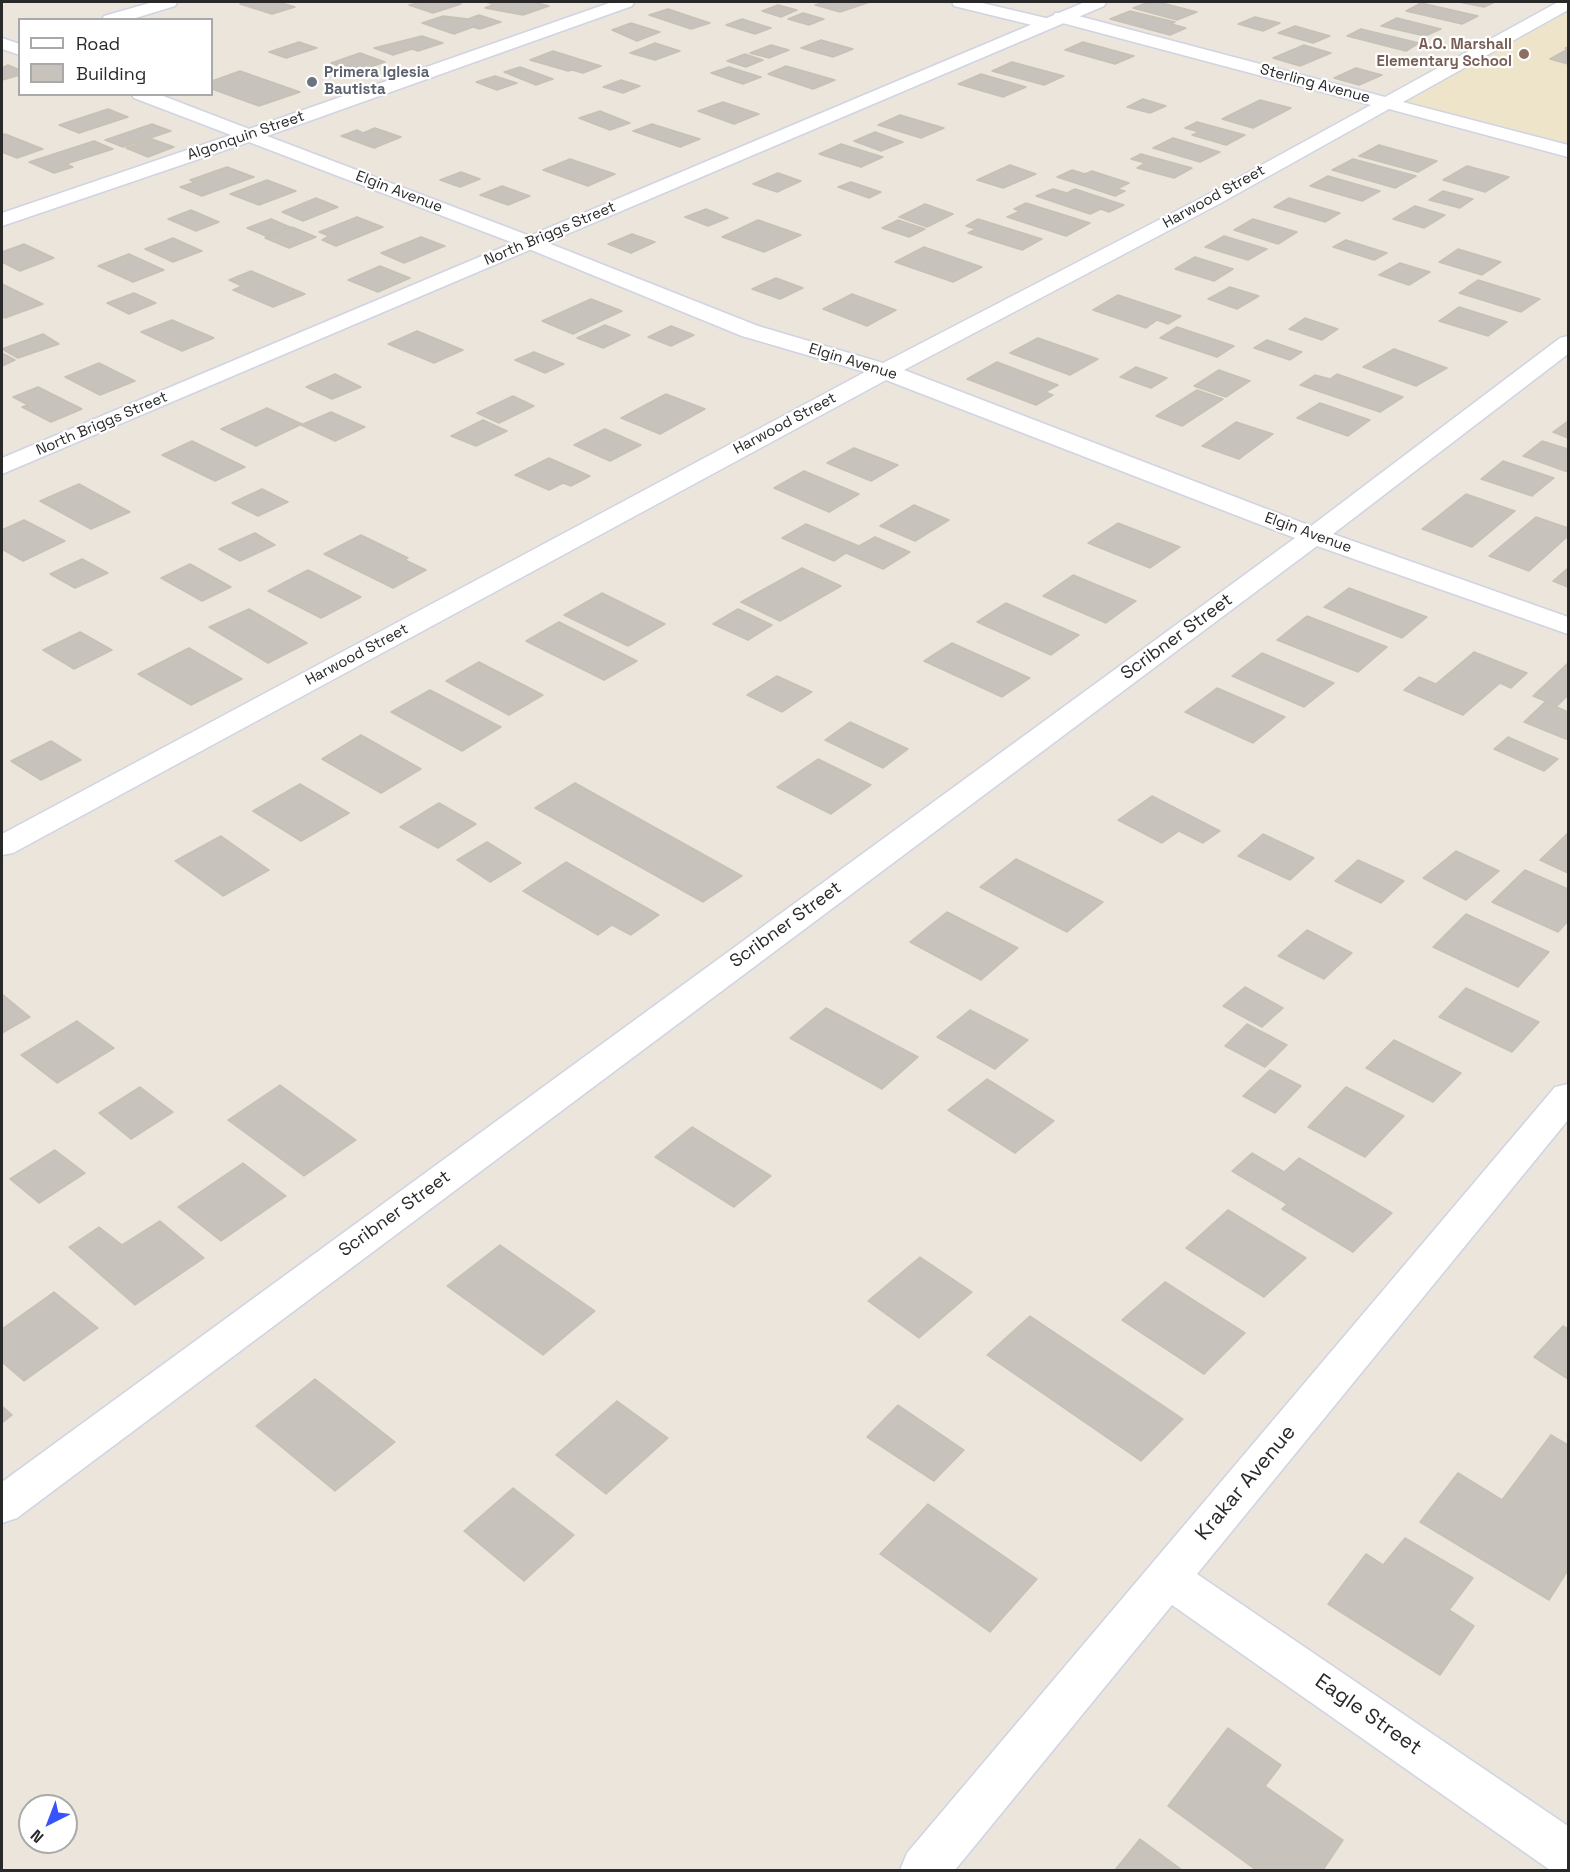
<!DOCTYPE html>
<style>
body{margin:0}
#map{position:relative;width:1570px;height:1872px;overflow:hidden;background:#ece5db;font-family:"Space Grotesk",sans-serif}
canvas{display:block}
.frame{position:absolute;inset:0;border:3px solid #292929;pointer-events:none}
.legend{position:absolute;left:18px;top:18px;width:195px;height:78px;box-sizing:border-box;background:#fff;border:2px solid #a9a9a9;margin:0;padding:8px 10px;list-style:none;font-size:18px;color:#292929}
.legend li{display:flex;align-items:center;gap:12px;height:30px}
.legend b{width:30px;border:2px solid #a9a9a9}
.north{position:absolute;left:18px;top:1794px;width:60px;height:60px;box-sizing:border-box;background:#fff;border:2px solid #a9a9a9;border-radius:50%;rotate:222deg;font-size:16px;font-weight:700;line-height:24px;text-align:center;color:#292929}
.north::after{content:'';display:block;margin:auto;width:21px;height:27px;background:#3753fd;clip-path:polygon(50% 0,100% 100%,50% 72%,0 100%)}
</style>
<div id="map">
<canvas width="1570" height="1872"></canvas>
<div class="frame"></div>
<ul class="legend">
<li><b style="height:8px;background:#fff"></b>Road</li>
<li><b style="height:16px;background:#c7c2bb"></b>Building</li>
</ul>
<div class="north">N</div>
</div>
<script>
const g = document.querySelector('canvas').getContext('2d');
g.lineJoin = 'round';
function fillPath(path, color) {
  g.fillStyle = color;
  g.fill(path, 'evenodd');
}
function strokePath(path, color, width, dash) {
  g.strokeStyle = color;
  g.lineWidth = width;
  g.lineCap = dash ? 'butt' : 'round';
  g.setLineDash(dash || []);
  g.stroke(path);
}
function write(font, color, halo, rows, align = 'center') {
  g.font = font + ' "Space Grotesk",sans-serif';
  g.lineWidth = 4.5;
  g.setLineDash([]);
  g.textBaseline = 'middle';
  g.strokeStyle = halo;
  g.fillStyle = color;
  for (const [text, x, y, turn = 0] of rows) {
    g.save();
    g.translate(x, y);
    g.rotate((+turn || 0) * Math.PI / 180);
    g.textAlign = isNaN(turn) ? turn : align;
    if (halo) g.strokeText(text, 0, 0);
    g.fillText(text, 0, 0);
    g.restore();
  }
}
fillPath(new Path2D(`
 M 1568,5 L 1568,149 L 1392,102 Z`), '#eee4ca');
const building = new Path2D(`
 M 247,2 L 278,2 L 295,7 L 272,14 L 240,4 Z
 M 421,2 L 454,2 L 461,4 L 433,13 L 409,5 Z
 M 485,2 L 534,2 L 549,6 L 523,15 L 485,8 L 494,4 Z
 M 825,2 L 870,2 L 840,12 L 815,5 Z
 M 1149,2 L 1158,2 L 1197,12 L 1177,20 L 1133,8 Z
 M 1459,2 L 1495,2 L 1484,7 Z
 M 1421,3 L 1478,16 L 1462,24 L 1406,11 Z
 M 778,5 L 797,10 L 781,17 L 762,11 Z
 M 668,9 L 710,23 L 691,29 L 649,15 Z
 M 1130,11 L 1175,22 L 1171,24 L 1186,28 L 1170,35 L 1110,19 Z
 M 803,13 L 824,19 L 809,25 L 788,19 Z
 M 479,15 L 501,22 L 480,29 L 473,27 L 454,34 L 422,23 L 443,16 L 468,19 Z
 M 1255,17 L 1280,23 L 1263,31 L 1238,24 Z
 M 1397,18 L 1441,29 L 1425,36 L 1381,26 Z
 M 742,19 L 771,28 L 755,34 L 726,25 Z
 M 631,23 L 660,32 L 637,41 L 612,30 Z
 M 1295,26 L 1330,36 L 1313,43 L 1278,33 Z
 M 1361,29 L 1419,43 L 1406,51 L 1347,36 Z
 M 422,36 L 443,43 L 418,51 L 412,49 L 393,55 L 374,48 Z
 M 821,40 L 853,49 L 833,57 L 801,48 Z
 M 299,42 L 317,48 L 286,58 L 269,52 Z
 M 1083,42 L 1134,56 L 1115,64 L 1065,50 Z
 M 655,43 L 680,51 L 655,60 L 630,53 Z
 M 771,45 L 789,50 L 769,58 L 750,53 Z
 M 1304,45 L 1331,53 L 1300,66 L 1273,58 Z
 M 1568,47 L 1568,64 L 1550,59 L 1568,49 L 1565,48 Z
 M 553,51 L 601,66 L 583,73 L 572,70 L 568,71 L 530,60 Z
 M 360,53 L 385,62 L 356,72 L 331,63 Z
 M 745,54 L 763,60 L 746,67 L 727,61 Z
 M 1012,62 L 1064,76 L 1044,85 L 992,71 Z
 M 8,65 L 20,70 L 20,75 L 2,80 L 2,68 Z
 M 786,66 L 835,80 L 813,89 L 768,74 Z
 M 520,67 L 553,79 L 536,85 L 504,72 Z
 M 729,67 L 761,77 L 743,84 L 711,73 Z
 M 1356,68 L 1382,75 L 1359,85 L 1334,78 Z
 M 240,71 L 300,92 L 259,106 L 212,89 L 212,81 Z
 M 981,74 L 1026,87 L 1003,97 L 958,84 Z
 M 495,76 L 517,83 L 497,90 L 476,82 Z
 M 621,80 L 640,86 L 623,93 L 603,87 Z
 M 1143,99 L 1166,106 L 1150,113 L 1127,107 Z
 M 1260,100 L 1291,108 L 1253,128 L 1222,119 Z
 M 723,102 L 759,114 L 734,124 L 698,111 Z
 M 108,109 L 128,117 L 79,133 L 59,125 Z
 M 600,111 L 630,123 L 610,130 L 579,118 Z
 M 900,115 L 944,128 L 921,138 L 878,125 Z
 M 1197,122 L 1245,135 L 1226,145 L 1192,135 L 1199,132 L 1185,128 Z
 M 152,124 L 171,131 L 123,147 L 105,140 Z
 M 652,124 L 700,139 L 680,147 L 633,131 Z
 M 375,128 L 401,137 L 374,148 L 341,136 L 357,130 L 363,133 Z
 M 875,132 L 903,142 L 881,151 L 854,141 Z
 M 5,134 L 43,149 L 17,158 L 2,152 L 2,135 Z
 M 1173,138 L 1220,152 L 1200,162 L 1153,148 Z
 M 152,139 L 174,147 L 148,157 L 126,148 Z
 M 94,141 L 113,149 L 66,164 L 73,167 L 54,173 L 29,162 Z
 M 841,144 L 883,157 L 861,167 L 819,154 Z
 M 1379,145 L 1437,161 L 1418,172 L 1359,156 Z
 M 1141,154 L 1192,168 L 1174,178 L 1137,168 L 1145,163 L 1131,159 Z
 M 570,159 L 615,174 L 588,186 L 543,170 Z
 M 1353,159 L 1416,176 L 1395,188 L 1332,170 Z
 M 1010,165 L 1036,174 L 1003,188 L 977,180 Z
 M 1467,166 L 1509,177 L 1485,192 L 1443,180 Z
 M 227,167 L 254,177 L 202,196 L 180,187 L 195,182 L 190,180 Z
 M 1072,170 L 1085,174 L 1092,171 L 1129,183 L 1117,189 L 1125,191 L 1115,196 L 1057,177 Z
 M 461,172 L 480,179 L 460,187 L 440,180 Z
 M 778,173 L 801,181 L 777,192 L 753,184 Z
 M 1328,176 L 1380,191 L 1362,201 L 1310,186 Z
 M 267,180 L 296,191 L 259,205 L 230,194 Z
 M 851,182 L 881,192 L 869,198 L 838,187 Z
 M 502,186 L 530,196 L 508,205 L 480,195 Z
 M 1053,189 L 1067,193 L 1075,189 L 1124,205 L 1109,212 L 1101,209 L 1090,214 L 1036,196 Z
 M 1443,191 L 1473,199 L 1460,208 L 1429,200 Z
 M 316,198 L 338,207 L 303,221 L 282,212 Z
 M 1289,198 L 1340,213 L 1325,222 L 1274,207 Z
 M 1026,203 L 1090,223 L 1066,236 L 1007,217 L 1020,211 L 1014,209 Z
 M 925,204 L 953,214 L 927,227 L 899,217 Z
 M 1415,206 L 1445,215 L 1424,228 L 1393,219 Z
 M 706,209 L 728,218 L 708,226 L 685,217 Z
 M 191,210 L 219,222 L 196,231 L 168,219 Z
 M 357,217 L 383,227 L 336,246 L 322,240 L 329,236 L 319,232 Z
 M 271,219 L 290,227 L 266,236 L 247,228 Z
 M 978,219 L 1042,239 L 1022,250 L 968,233 L 976,229 L 966,226 Z
 M 1253,219 L 1297,232 L 1278,244 L 1234,230 Z
 M 758,220 L 801,235 L 764,252 L 722,237 Z
 M 898,220 L 925,229 L 909,237 L 882,228 Z
 M 292,227 L 316,237 L 289,248 L 265,238 Z
 M 632,234 L 655,242 L 631,253 L 608,244 Z
 M 1224,236 L 1267,249 L 1248,260 L 1205,247 Z
 M 421,237 L 445,246 L 404,263 L 381,253 Z
 M 173,238 L 202,251 L 173,262 L 145,249 Z
 M 1346,240 L 1387,253 L 1374,260 L 1333,247 Z
 M 24,244 L 54,258 L 20,271 L 2,262 L 2,252 Z
 M 924,247 L 982,267 L 953,282 L 895,262 Z
 M 1458,249 L 1501,262 L 1482,275 L 1439,262 Z
 M 129,254 L 164,270 L 133,282 L 98,266 Z
 M 1195,257 L 1233,269 L 1214,281 L 1175,269 Z
 M 1400,263 L 1430,272 L 1409,285 L 1379,275 Z
 M 380,266 L 410,278 L 378,292 L 348,280 Z
 M 251,271 L 305,294 L 273,307 L 233,290 L 242,286 L 229,280 Z
 M 776,278 L 803,288 L 780,299 L 752,289 Z
 M 1478,280 L 1540,299 L 1521,312 L 1459,293 Z
 M 2,284 L 43,304 L 5,318 L 2,316 Z
 M 1230,287 L 1259,296 L 1237,309 L 1208,299 Z
 M 134,293 L 156,303 L 129,314 L 107,303 Z
 M 852,294 L 896,310 L 867,326 L 823,309 Z
 M 1118,295 L 1181,316 L 1168,324 L 1157,320 L 1146,328 L 1093,310 Z
 M 591,299 L 622,311 L 573,334 L 542,321 Z
 M 1459,307 L 1507,322 L 1488,336 L 1439,321 Z
 M 1305,318 L 1338,329 L 1322,340 L 1289,329 Z
 M 172,320 L 214,338 L 182,351 L 141,332 Z
 M 605,325 L 630,335 L 603,348 L 577,338 Z
 M 671,326 L 694,335 L 671,346 L 648,337 Z
 M 1177,327 L 1234,346 L 1217,357 L 1160,338 Z
 M 417,331 L 463,350 L 434,363 L 388,344 Z
 M 43,334 L 59,344 L 18,358 L 2,349 Z
 M 1038,338 L 1098,359 L 1070,375 L 1010,353 Z
 M 1267,340 L 1302,352 L 1290,360 L 1254,348 Z
 M 1394,349 L 1447,368 L 1416,386 L 1363,367 Z
 M 534,352 L 564,364 L 545,373 L 515,360 Z
 M 2,353 L 15,360 L 2,366 Z
 M 997,362 L 1058,385 L 1045,392 L 1053,395 L 1036,405 L 967,379 Z
 M 99,363 L 135,381 L 100,395 L 65,377 Z
 M 1136,367 L 1167,378 L 1151,388 L 1120,377 Z
 M 1219,370 L 1250,381 L 1226,397 L 1194,386 Z
 M 335,374 L 361,387 L 332,399 L 306,387 Z
 M 1337,374 L 1403,397 L 1380,412 L 1300,385 L 1315,375 L 1330,379 Z
 M 38,387 L 82,409 L 51,422 L 22,407 L 28,405 L 13,397 Z
 M 1197,390 L 1223,399 L 1182,426 L 1156,416 Z
 M 666,394 L 705,409 L 660,434 L 621,418 Z
 M 513,396 L 534,406 L 499,423 L 477,413 Z
 M 1320,403 L 1370,420 L 1348,436 L 1297,418 Z
 M 267,408 L 302,424 L 256,446 L 221,429 Z
 M 331,412 L 365,427 L 335,441 L 301,425 Z
 M 483,420 L 507,431 L 476,446 L 451,436 Z
 M 1568,421 L 1568,438 L 1553,432 Z
 M 1236,422 L 1273,434 L 1239,459 L 1202,446 Z
 M 605,429 L 641,445 L 610,461 L 574,445 Z
 M 192,441 L 245,467 L 215,481 L 162,455 Z
 M 1542,441 L 1568,449 L 1568,472 L 1523,456 Z
 M 854,448 L 898,465 L 871,481 L 827,463 Z
 M 549,458 L 590,476 L 571,486 L 563,483 L 549,490 L 515,475 Z
 M 1503,461 L 1554,478 L 1532,496 L 1481,479 Z
 M 804,471 L 859,494 L 829,512 L 774,488 Z
 M 79,484 L 130,512 L 91,529 L 40,501 Z
 M 262,489 L 288,502 L 258,516 L 232,503 Z
 M 1466,494 L 1515,511 L 1472,547 L 1422,529 Z
 M 914,505 L 949,520 L 915,541 L 880,526 Z
 M 1536,517 L 1568,528 L 1568,536 L 1529,571 L 1489,556 Z
 M 24,520 L 65,541 L 23,561 L 2,549 L 2,530 Z
 M 1118,523 L 1180,547 L 1150,568 L 1088,543 Z
 M 806,524 L 859,546 L 875,537 L 910,552 L 883,569 L 846,553 L 834,561 L 782,538 Z
 M 255,533 L 275,545 L 240,561 L 219,549 Z
 M 361,535 L 408,558 L 405,560 L 426,570 L 393,588 L 324,554 Z
 M 82,559 L 108,573 L 75,588 L 50,574 Z
 M 190,564 L 231,587 L 202,601 L 161,578 Z
 M 802,568 L 841,586 L 780,621 L 741,602 Z
 M 1568,568 L 1568,587 L 1553,581 Z
 M 308,570 L 361,597 L 321,618 L 268,591 Z
 M 1073,575 L 1136,601 L 1106,623 L 1043,596 Z
 M 1349,588 L 1427,617 L 1402,638 L 1324,607 Z
 M 602,593 L 665,624 L 628,646 L 564,615 Z
 M 1006,603 L 1079,635 L 1051,655 L 977,622 Z
 M 249,609 L 307,643 L 268,663 L 209,627 Z
 M 738,609 L 772,625 L 748,640 L 713,624 Z
 M 1307,616 L 1387,647 L 1358,672 L 1277,640 Z
 M 559,622 L 637,661 L 604,680 L 526,641 Z
 M 80,632 L 112,650 L 74,669 L 43,650 Z
 M 952,643 L 1030,678 L 1002,697 L 924,661 Z
 M 189,648 L 242,679 L 191,705 L 138,674 Z
 M 1474,652 L 1527,673 L 1511,688 L 1500,683 L 1463,715 L 1404,690 L 1419,677 L 1436,684 Z
 M 1262,653 L 1334,683 L 1304,707 L 1232,676 Z
 M 479,662 L 543,695 L 509,715 L 446,681 Z
 M 1568,663 L 1568,695 L 1557,706 L 1533,696 Z
 M 777,676 L 812,692 L 782,712 L 747,695 Z
 M 1217,688 L 1285,717 L 1253,743 L 1185,712 Z
 M 430,690 L 501,727 L 462,751 L 391,712 Z
 M 1545,702 L 1568,712 L 1568,737 L 1566,739 L 1524,722 Z
 M 850,722 L 908,749 L 883,768 L 825,740 Z
 M 361,735 L 421,769 L 381,793 L 322,759 Z
 M 1508,737 L 1558,759 L 1544,771 L 1494,749 Z
 M 51,741 L 81,760 L 41,780 L 11,761 Z
 M 818,759 L 871,785 L 831,814 L 777,787 Z
 M 575,783 L 742,876 L 703,902 L 535,808 Z
 M 300,784 L 349,813 L 301,841 L 253,811 Z
 M 1152,796 L 1220,831 L 1203,843 L 1179,831 L 1162,843 L 1118,820 Z
 M 439,803 L 476,824 L 438,848 L 400,827 Z
 M 1568,833 L 1568,873 L 1540,860 Z
 M 1263,834 L 1314,858 L 1290,880 L 1238,856 Z
 M 221,836 L 269,870 L 223,896 L 175,861 Z
 M 487,842 L 521,863 L 490,882 L 457,860 Z
 M 1456,851 L 1499,871 L 1466,900 L 1423,878 Z
 M 1016,859 L 1103,902 L 1067,932 L 980,887 Z
 M 1358,860 L 1404,881 L 1381,903 L 1335,881 Z
 M 566,862 L 659,915 L 631,935 L 612,925 L 598,935 L 523,891 Z
 M 1525,870 L 1568,889 L 1568,921 L 1558,932 L 1492,902 Z
 M 947,912 L 1018,948 L 981,980 L 910,942 Z
 M 1466,914 L 1549,952 L 1518,987 L 1433,947 Z
 M 1307,930 L 1352,953 L 1324,979 L 1278,956 Z
 M 1245,987 L 1283,1008 L 1262,1027 L 1223,1006 Z
 M 1466,988 L 1539,1022 L 1512,1052 L 1439,1017 Z
 M 2,994 L 30,1017 L 2,1033 Z
 M 826,1008 L 918,1057 L 882,1089 L 790,1038 Z
 M 970,1010 L 1028,1040 L 995,1069 L 937,1037 Z
 M 77,1021 L 114,1048 L 57,1083 L 21,1055 Z
 M 1247,1024 L 1287,1045 L 1265,1067 L 1225,1046 Z
 M 1394,1040 L 1461,1073 L 1433,1102 L 1366,1068 Z
 M 1270,1070 L 1301,1086 L 1275,1113 L 1243,1096 Z
 M 987,1079 L 1054,1121 L 1015,1153 L 948,1110 Z
 M 280,1085 L 356,1140 L 304,1176 L 228,1120 Z
 M 140,1087 L 173,1112 L 131,1139 L 99,1113 Z
 M 1346,1087 L 1404,1116 L 1365,1157 L 1308,1127 Z
 M 692,1127 L 771,1176 L 734,1207 L 655,1157 Z
 M 55,1150 L 85,1173 L 39,1203 L 10,1179 Z
 M 1252,1153 L 1284,1172 L 1299,1158 L 1392,1213 L 1353,1252 L 1282,1209 L 1287,1204 L 1232,1171 Z
 M 243,1163 L 286,1196 L 221,1241 L 178,1207 Z
 M 1228,1210 L 1306,1258 L 1264,1297 L 1186,1248 Z
 M 160,1221 L 204,1258 L 135,1305 L 69,1247 L 99,1227 L 122,1245 Z
 M 500,1245 L 595,1311 L 543,1355 L 447,1286 Z
 M 920,1257 L 972,1292 L 919,1338 L 868,1301 Z
 M 1165,1282 L 1245,1333 L 1204,1374 L 1122,1320 Z
 M 54,1292 L 98,1328 L 24,1381 L 2,1362 L 2,1329 Z
 M 1030,1316 L 1183,1419 L 1141,1461 L 987,1355 Z
 M 1563,1326 L 1568,1329 L 1568,1379 L 1534,1357 Z
 M 315,1379 L 395,1442 L 335,1491 L 256,1426 Z
 M 617,1401 L 668,1438 L 606,1494 L 556,1455 Z
 M 898,1405 L 964,1450 L 934,1481 L 867,1437 Z
 M 2,1406 L 12,1415 L 2,1423 Z
 M 1551,1435 L 1568,1445 L 1568,1570 L 1549,1600 L 1420,1522 L 1458,1473 L 1502,1500 Z
 M 513,1488 L 574,1535 L 524,1581 L 464,1531 Z
 M 928,1504 L 1037,1579 L 990,1632 L 880,1554 Z
 M 1405,1538 L 1473,1578 L 1449,1610 L 1474,1626 L 1440,1675 L 1328,1604 L 1366,1554 L 1383,1565 Z
 M 1228,1728 L 1281,1765 L 1265,1786 L 1343,1840 L 1323,1870 L 1256,1870 L 1168,1806 Z
 M 1140,1839 L 1182,1870 L 1115,1870 Z`);
fillPath(building, '#c7c2bb');
strokePath(building, '#c7c1b5', 1.5);
const street = new Path2D(`
 M 153,2 L 177,2 L 175,6 L 129,20 L 102,20 L 104,16 Z
 M 612,2 L 634,2 L 632,6 L 267,136 L 538,239 L 758,326 L 883,363 L 1205,196 L 1371,105 L 1055,21 L 1053,17 L 1055,13 L 1067,13 L 1385,97 L 1558,2 L 1568,2 L 1568,10 L 1403,102 L 1568,145 L 1568,157 L 1389,109 L 1219,204 L 904,370 L 1311,526 L 1560,338 L 1568,336 L 1568,354 L 1333,534 L 1568,617 L 1568,634 L 1317,546 L 17,1518 L 2,1523 L 2,1482 L 1295,538 L 886,380 L 13,853 L 2,855 L 2,834 L 865,372 L 742,336 L 524,247 L 249,142 L 2,226 L 2,213 L 231,135 L 134,98 L 131,94 L 158,94 L 249,129 Z
 M 952,2 L 978,2 L 1050,19 L 1052,23 L 1050,27 L 1044,28 L 954,6 Z
 M 2,38 L 20,44 L 20,55 L 2,49 Z
 M 1568,1084 L 1568,1120 L 1197,1574 L 1568,1826 L 1568,1870 L 1550,1870 L 1172,1605 L 955,1870 L 900,1870 L 907,1853 L 1555,1087 Z`);
const secondary = new Path2D(`
 M 1085,2 L 1106,2 L 1104,6 L 2,474 L 2,458 Z`);
strokePath(street, '#d0d3e3', 3);
strokePath(secondary, '#d0d3e3', 3);
fillPath(street, '#fff');
fillPath(secondary, '#fff');
for (const [x, y, r, color] of [
 [1524,54,6,"#8d6e63"],
 [312,82,6,"#6b7280"]
]) {
  const dot = new Path2D();
  dot.arc(x, y, r, 0, 2 * Math.PI);
  g.fillStyle = color;
  g.fill(dot);
  strokePath(dot, '#fff', 2);
}
write('bold 15px', '#785e54', '#fff', [
 ["A.O. Marshall",1512,45],
 ["Elementary School",1512,62]
], 'right');
write('bold 15px', '#5b616d', '#fff', [
 ["Primera Iglesia",324,73],
 ["Bautista",324,90]
], 'left');
write('15px', '#292929', '#fff', [
 ["Sterling Avenue",1315,84,15],
 ["Algonquin Street",246,136,-19],
 ["Elgin Avenue",399,192,21],
 ["Harwood Street",1214,197,-29],
 ["North Briggs Street",550,234,-23],
 ["Elgin Avenue",853,362,17],
 ["North Briggs Street",102,424,-23],
 ["Harwood Street",785,424,-28],
 ["Elgin Avenue",1308,533,20],
 ["Harwood Street",357,655,-28]
]);
write('18px', '#292929', '#fff', [
 ["Scribner Street",1177,637,-36],
 ["Scribner Street",786,925,-36],
 ["Scribner Street",395,1214,-36]
]);
write('21px', '#292929', '#fff', [
 ["Krakar Avenue",1246,1483,-50],
 ["Eagle Street",1368,1715,35]
]);
</script>
